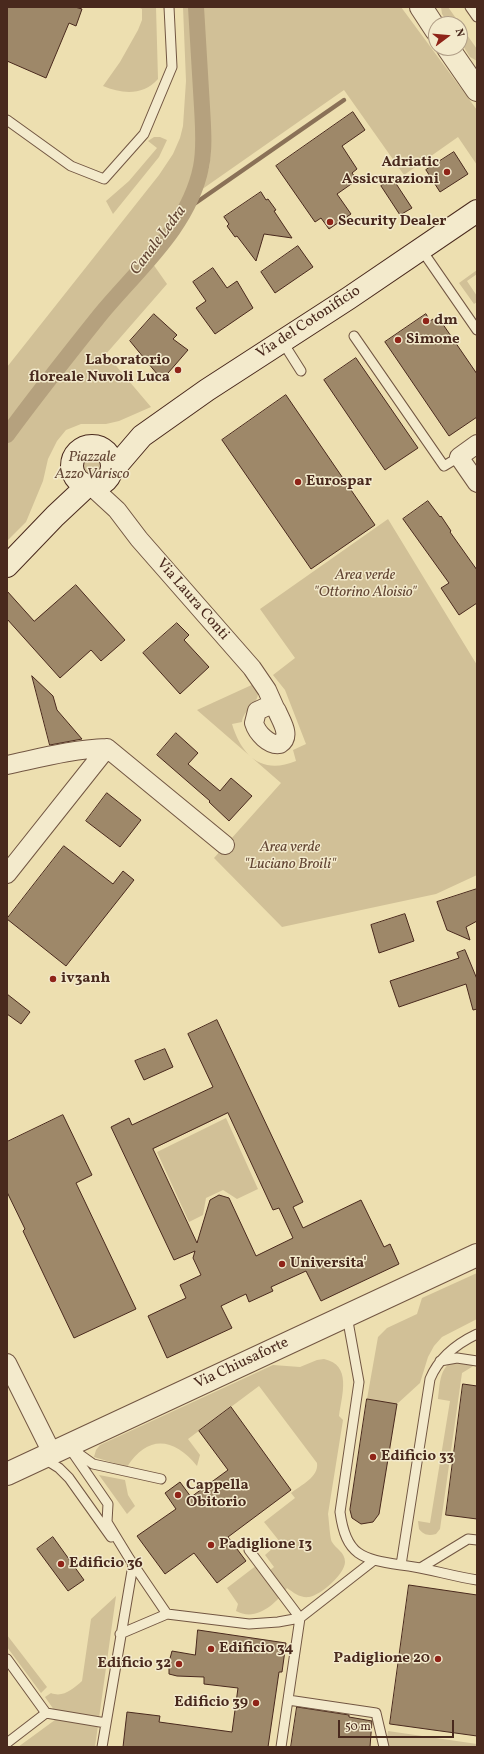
<!DOCTYPE html>
<style>
body{margin:0}
#map{position:relative;width:484px;height:1754px;overflow:hidden;background:#eddfb0;font-family:Vollkorn,serif}
canvas{display:block}
.frame{position:absolute;inset:0;border:8px solid #49291d;pointer-events:none}
.north{position:absolute;left:428px;top:16px;width:40px;height:40px;box-sizing:border-box;background:#f3eacc;border:1px solid #af9d86;border-radius:50%;rotate:74deg;font-size:11px;font-weight:700;line-height:16px;text-align:center;color:#49291d}
.north::after{content:'';display:block;margin:auto;width:14px;height:18px;background:#8f2418;clip-path:polygon(50% 0,100% 100%,50% 72%,0 100%)}
.scale{position:absolute;left:338px;top:1720px;width:116px;height:18px;box-sizing:border-box;border:2px solid #49291d;border-top:0;padding-left:5px;font-size:12px;line-height:14px;white-space:nowrap;color:#49291d;-webkit-text-stroke:3px #f3eacc;paint-order:stroke}
</style>
<div id="map">
<canvas width="484" height="1754"></canvas>
<div class="frame"></div>
<div class="north">N</div>
<div class="scale">50 m</div>
</div>
<script>
const g = document.querySelector('canvas').getContext('2d');
g.lineJoin = 'round';
function fillPath(path, color) {
  g.fillStyle = color;
  g.fill(path, 'evenodd');
}
function strokePath(path, color, width, dash) {
  g.strokeStyle = color;
  g.lineWidth = width;
  g.lineCap = dash ? 'butt' : 'round';
  g.setLineDash(dash || []);
  g.stroke(path);
}
function write(font, color, halo, rows, align = 'center') {
  g.font = font + ' Vollkorn,serif';
  g.lineWidth = 3;
  g.setLineDash([]);
  g.textBaseline = 'middle';
  g.strokeStyle = halo;
  g.fillStyle = color;
  for (const [text, x, y, turn = 0] of rows) {
    g.save();
    g.translate(x, y);
    g.rotate((+turn || 0) * Math.PI / 180);
    g.textAlign = isNaN(turn) ? turn : align;
    if (halo) g.strokeText(text, 0, 0);
    g.fillText(text, 0, 0);
    g.restore();
  }
}
fillPath(new Path2D(`
 M 138,7 L 156,7 L 158,79 C 143,96 122,94 103,86 L 120,62 L 138,30 L 142,20 L 142,9 Z
 M 183,7 L 192,7 L 199,135 L 197,168 L 184,202 L 174,220 L 146,254 L 167,284 L 106,354 L 151,407 L 119,421 L 106,424 L 81,424 L 66,430 L 57,441 L 48,459 L 43,481 L 26,522 L 7,541 L 7,367 L 159,175 L 173,154 L 180,138 L 183,126 L 186,81 Z
 M 202,7 L 401,7 L 477,110 L 477,165 L 458,137 L 404,175 L 344,90 L 201,190 L 209,168 L 211,152 Z
 M 441,7 L 448,7 L 460,24 L 449,24 L 442,14 Z
 M 460,25 L 477,49 L 477,61 L 470,57 L 460,41 Z
 M 154,137 L 160,137 L 167,140 L 159,157 L 113,214 L 106,201 L 129,181 L 157,148 L 148,141 Z
 M 477,270 L 477,274 L 467,281 L 477,296 L 477,302 L 474,304 L 459,283 Z
 M 87,446 C 98,445 105,449 111,459 L 110,477 L 101,485 L 78,482 C 67,469 71,453 87,446 Z
 M 388,519 L 477,665 L 477,875 L 436,894 L 282,927 L 214,858 L 281,783 L 197,710 L 256,683 C 256,686 258,690 258,693 C 258,705 243,710 242,722 L 232,724 C 242,757 263,775 296,761 L 293,750 L 306,744 L 285,690 L 273,675 L 295,658 L 260,609 Z
 M 226,1118 L 258,1189 L 237,1199 L 223,1190 L 206,1198 L 203,1215 L 189,1222 L 157,1152 Z
 M 477,1273 L 477,1319 L 442,1337 L 434,1346 L 428,1357 L 420,1383 L 397,1404 L 367,1399 L 378,1337 L 387,1328 L 417,1314 L 422,1298 Z
 M 324,1359 C 352,1365 342,1394 339,1416 L 343,1420 L 328,1514 C 329,1520 330,1539 332,1542 C 336,1549 345,1552 345,1562 C 345,1574 321,1595 309,1597 C 300,1598 294,1593 287,1588 C 276,1604 256,1622 236,1611 L 238,1604 L 227,1588 L 257,1565 L 265,1574 L 274,1567 L 265,1555 L 280,1542 L 264,1522 L 295,1498 L 291,1493 C 301,1485 319,1477 317,1463 L 259,1386 L 188,1439 L 200,1455 L 197,1466 C 174,1438 148,1434 127,1467 L 94,1457 L 96,1450 L 100,1445 L 273,1365 L 300,1367 L 317,1360 Z
 M 454,1361 L 475,1365 L 462,1373 L 440,1529 L 436,1534 C 428,1536 424,1535 419,1529 L 418,1521 L 430,1523 L 450,1401 L 438,1399 C 440,1385 439,1367 454,1361 Z
 M 99,1475 L 125,1480 L 128,1495 L 135,1506 L 127,1514 Z
 M 116,1596 L 95,1747 L 18,1747 L 59,1717 L 45,1697 L 51,1693 C 63,1698 73,1689 82,1681 L 91,1619 Z
 M 7,1635 L 47,1687 L 41,1693 L 7,1647 Z
 M 388,1731 L 477,1744 L 477,1747 L 389,1747 L 386,1744 Z`), '#d1c097');
strokePath(new Path2D(`
 M 184,211 L 344,100`), '#8a7157', 4.5);
strokePath(new Path2D(`
 M 7,435 C 37,394 68,355 100,315 C 137,270 189,227 201,167 C 205,148 203,126 202,107 C 200,73 198,40 196,7`), '#b5a17e', 16);
const building = new Path2D(`
 M 7,7 L 75,7 L 82,9 L 76,26 L 69,23 L 46,78 L 7,61 Z
 M 353,112 L 365,130 L 342,146 L 357,169 L 352,173 L 357,180 L 337,194 L 351,214 L 329,229 L 321,218 L 315,222 L 276,166 Z
 M 454,152 L 468,174 L 440,192 L 426,170 Z
 M 393,179 L 412,208 L 400,215 L 381,186 Z
 M 261,192 L 266,200 L 268,199 L 276,210 L 274,211 L 292,238 L 264,234 L 256,261 L 237,236 L 235,237 L 227,226 L 229,224 L 224,217 Z
 M 298,246 L 313,267 L 275,293 L 261,272 Z
 M 213,268 L 227,288 L 237,281 L 253,308 L 215,334 L 196,308 L 206,301 L 193,282 Z
 M 154,314 L 177,335 L 173,339 L 188,350 L 162,380 L 130,341 Z
 M 426,314 L 430,321 L 433,319 L 436,323 L 440,320 L 477,374 L 477,417 L 449,436 L 385,342 Z
 M 356,358 L 418,448 L 385,470 L 324,380 Z
 M 286,395 L 375,525 L 311,569 L 222,440 Z
 M 428,501 L 440,517 L 441,516 L 451,531 L 450,532 L 477,570 L 477,603 L 459,615 L 441,588 L 449,583 L 403,519 Z
 M 76,585 L 125,640 L 101,661 L 91,650 L 60,678 L 7,619 L 7,591 L 34,621 Z
 M 177,623 L 189,635 L 184,640 L 209,667 L 180,694 L 143,653 Z
 M 32,676 L 53,696 L 57,710 L 82,739 L 50,745 Z
 M 176,733 L 198,753 L 188,764 L 220,791 L 231,778 L 252,796 L 229,821 L 209,802 L 210,801 L 157,755 Z
 M 107,793 L 141,820 L 120,847 L 86,821 Z
 M 64,846 L 113,884 L 123,871 L 134,880 L 66,966 L 7,919 Z
 M 477,889 L 477,921 L 466,927 L 470,940 L 447,930 L 437,902 Z
 M 405,914 L 414,941 L 379,953 L 371,925 Z
 M 465,950 L 477,979 L 477,1009 L 473,1010 L 466,984 L 399,1007 L 390,981 L 459,958 L 457,953 Z
 M 7,994 L 30,1012 L 21,1024 L 7,1014 Z
 M 217,1020 L 303,1202 L 293,1207 L 303,1228 L 361,1200 L 384,1247 L 390,1244 L 399,1264 L 321,1301 L 306,1271 L 271,1287 L 273,1291 L 249,1302 L 246,1294 L 221,1306 L 232,1328 L 167,1358 L 148,1316 L 186,1298 L 180,1285 L 201,1275 L 193,1258 L 195,1251 L 174,1260 L 111,1127 L 129,1118 L 132,1125 L 213,1087 L 188,1034 ZM 228,1113 L 273,1210 L 279,1208 L 293,1238 L 256,1256 L 229,1198 L 219,1195 L 210,1200 L 197,1243 L 153,1149 Z
 M 165,1049 L 173,1067 L 144,1080 L 135,1061 Z
 M 63,1115 L 92,1175 L 76,1183 L 136,1309 L 74,1338 L 23,1231 L 25,1229 L 7,1192 L 7,1142 Z
 M 463,1384 L 477,1386 L 477,1519 L 446,1515 Z
 M 367,1399 L 397,1404 L 379,1514 L 373,1522 L 361,1524 L 352,1518 L 350,1510 Z
 M 231,1407 L 291,1490 L 228,1537 L 246,1561 L 217,1583 L 194,1553 L 165,1574 L 137,1536 L 176,1509 L 165,1493 L 180,1482 L 191,1497 L 228,1470 L 199,1431 Z
 M 53,1537 L 84,1580 L 68,1591 L 37,1549 Z
 M 409,1585 L 477,1595 L 477,1736 L 390,1724 Z
 M 198,1630 L 286,1643 L 282,1672 L 279,1672 L 268,1747 L 123,1747 L 127,1712 L 160,1716 L 159,1722 L 232,1732 L 238,1688 L 204,1684 L 204,1677 L 177,1676 L 169,1674 L 169,1662 L 172,1651 L 195,1655 Z
 M 297,1707 L 349,1715 L 349,1717 L 372,1721 L 370,1747 L 291,1747 Z`);
fillPath(building, '#9e8869');
strokePath(building, '#49291d', 1);
const service = new Path2D(`
 M 470,7 L 477,17
 M 7,120 L 71,166 L 104,179 L 144,134 L 172,67 L 169,7
 M 421,249 L 477,330
 M 354,336 L 444,466 L 459,457
 M 282,341 L 301,371
 M 347,1316 L 359,1382 L 340,1512 C 346,1556 362,1559 401,1565
 M 477,1334 C 456,1344 439,1357 430,1379 L 401,1565 C 427,1568 451,1576 477,1580
 M 440,1361 L 457,1358 L 477,1361
 M 68,1446 L 108,1504 L 107,1522 L 129,1558 L 167,1614 L 249,1624 L 278,1622 L 300,1618 L 373,1561
 M 72,1449 L 93,1464 L 161,1479
 M 43,1458 L 59,1468 L 69,1478 L 111,1537
 M 249,1550 L 300,1618 L 281,1747
 M 422,1567 L 468,1539 L 477,1540
 M 120,1634 L 167,1614
 M 7,1659 L 46,1713 L 106,1723
 M 288,1700 L 376,1713 L 384,1747
 M 7,1743 L 46,1713
 M 102,1747 L 133,1565`);
const minor = new Path2D(`
 M 477,444 L 459,457 L 477,483
 M 92,487 L 117,510 L 139,539 L 252,668 L 267,690 L 275,708
 M 268,706 L 275,708 L 277,711 C 281,721 292,736 280,744 C 269,746 257,733 254,723 L 257,711 Z
 M 107,748 L 225,845
 M 7,765 C 40,758 73,749 107,748
 M 7,874 L 107,748
 M 7,1363 L 52,1453`);
const tertiary = new Path2D(`
 M 421,7 L 436,30
 M 448,48 L 477,90
 M 7,1474 L 477,1255`);
const secondary = new Path2D(`
 M72 466a20 20 0 1 1 40 0a20 20 0 1 1-40 0Z
 M 112,471 L 142,436 L 207,390 L 349,298 L 477,211
 M 7,566 L 55,516 L 87,486`);
strokePath(service, '#725642', 11);
strokePath(minor, '#725642', 20);
strokePath(tertiary, '#725642', 24);
strokePath(secondary, '#49291d', 24);
strokePath(service, '#f3eacc', 9);
strokePath(minor, '#f3eacc', 18);
strokePath(tertiary, '#f3eacc', 22);
strokePath(secondary, '#f3eacc', 22);
for (const [x, y, r, color] of [
 [447,172,4,"#8f2418"],
 [330,222,4,"#8f2418"],
 [426,321,4,"#8f2418"],
 [398,340,4,"#8f2418"],
 [178,370,4,"#8f2418"],
 [298,482,4,"#8f2418"],
 [53,979,4,"#8f2418"],
 [282,1264,4,"#8f2418"],
 [373,1457,4,"#8f2418"],
 [178,1495,4,"#8f2418"],
 [211,1545,4,"#8f2418"],
 [61,1564,4,"#8f2418"],
 [211,1649,4,"#8f2418"],
 [438,1659,4,"#8f2418"],
 [179,1664,4,"#8f2418"],
 [256,1703,4,"#8f2418"]
]) {
  const dot = new Path2D();
  dot.arc(x, y, r, 0, 2 * Math.PI);
  g.fillStyle = color;
  g.fill(dot);
  strokePath(dot, '#f3eacc', 1.5);
}
write('bold 15px', '#49291d', '#f3eacc', [
 ["Adriatic",439,163,"right"],
 ["Assicurazioni",439,180,"right"],
 ["Security Dealer",338,222],
 ["dm",434,321],
 ["Simone",406,340],
 ["Laboratorio",170,361,"right"],
 ["floreale Nuvoli Luca",170,378,"right"],
 ["Eurospar",306,482],
 ["iv3anh",61,979],
 ["Universita'",290,1264],
 ["Edificio 33",381,1457],
 ["Cappella",186,1486],
 ["Obitorio",186,1503],
 ["Padiglione 13",219,1545],
 ["Edificio 36",69,1564],
 ["Edificio 34",219,1649],
 ["Padiglione 20",430,1659,"right"],
 ["Edificio 32",171,1664,"right"],
 ["Edificio 39",248,1703,"right"]
], 'left');
write('15px', '#49291d', '#f3eacc', [
 ["Via del Cotonificio",309,323,-33],
 ["Via Laura Conti",192,600,49],
 ["Via Chiusaforte",242,1364,-25]
]);
write('italic 15px', '#644735', '#f3eacc', [
 ["Piazzale",92,458],
 ["Azzo Varisco",92,475],
 ["Area verde",365,576],
 ["\"Ottorino Aloisio\"",365,593],
 ["Area verde",290,848],
 ["\"Luciano Broili\"",290,865]
]);
write('italic 16px', '#644735', '#f3eacc', [
 ["Canale Ledra",159,241,-53]
]);
</script>
